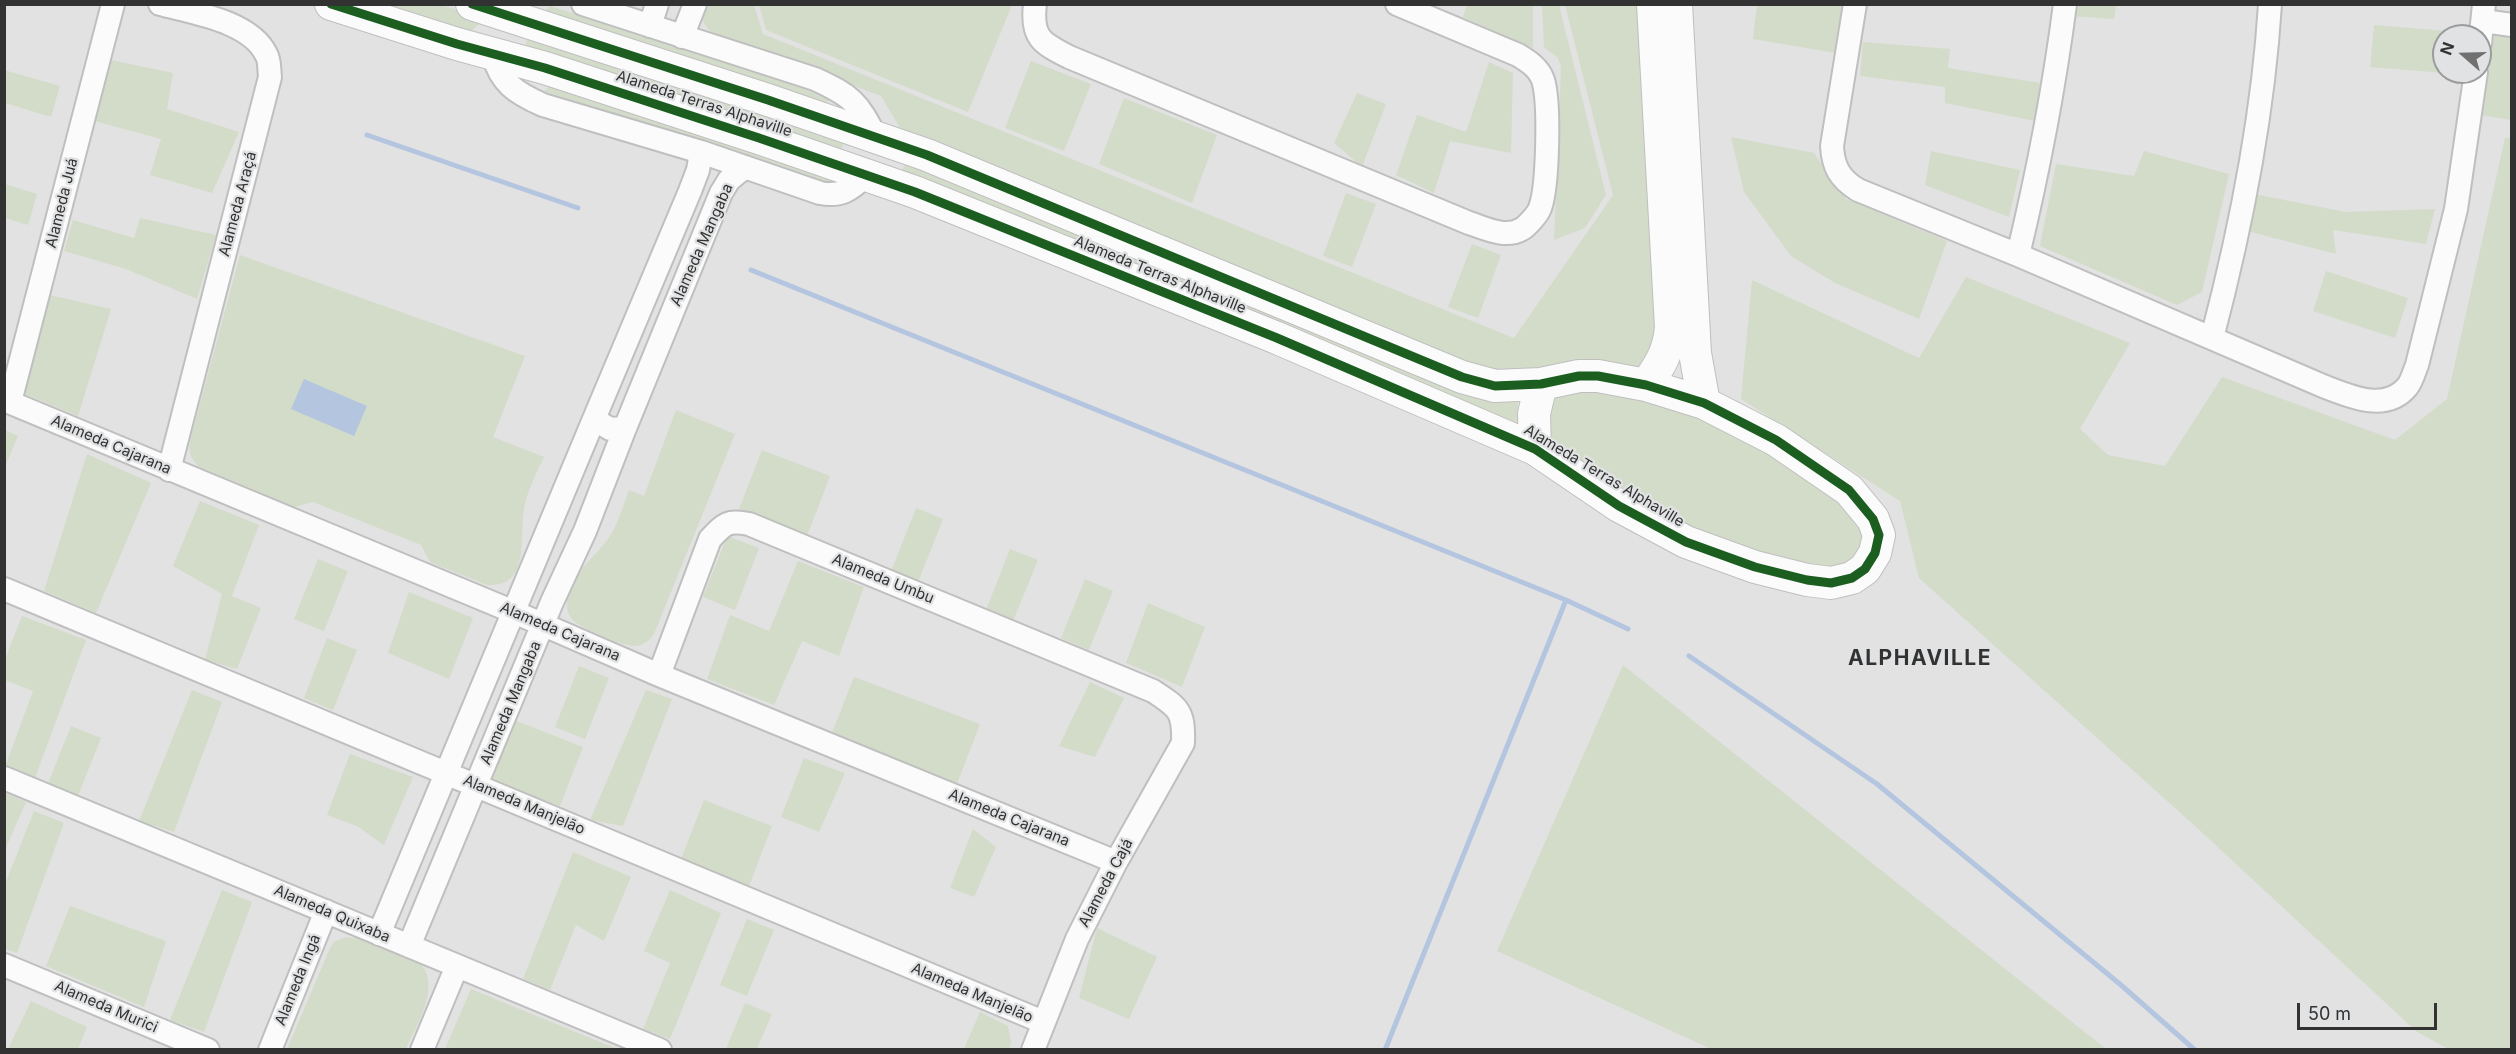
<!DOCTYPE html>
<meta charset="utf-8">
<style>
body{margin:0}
#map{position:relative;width:2516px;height:1054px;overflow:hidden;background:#e2e2e2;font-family:Inter,sans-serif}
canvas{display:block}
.frame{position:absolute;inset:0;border:6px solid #323233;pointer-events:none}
.north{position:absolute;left:2432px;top:24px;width:60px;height:60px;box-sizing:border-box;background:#e1e2e3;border:2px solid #9b9c9d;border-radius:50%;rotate:290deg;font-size:16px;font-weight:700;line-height:24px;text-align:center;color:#323233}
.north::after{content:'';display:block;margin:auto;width:21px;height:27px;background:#707070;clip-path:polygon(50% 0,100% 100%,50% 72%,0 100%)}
.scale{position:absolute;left:2297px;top:1003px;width:140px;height:27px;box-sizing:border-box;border:3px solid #323233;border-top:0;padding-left:8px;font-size:18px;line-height:21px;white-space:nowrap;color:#323233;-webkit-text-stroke:4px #e1e2e3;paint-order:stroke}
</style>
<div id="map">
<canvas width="2516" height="1054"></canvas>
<div class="frame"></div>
<div class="north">N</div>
<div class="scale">50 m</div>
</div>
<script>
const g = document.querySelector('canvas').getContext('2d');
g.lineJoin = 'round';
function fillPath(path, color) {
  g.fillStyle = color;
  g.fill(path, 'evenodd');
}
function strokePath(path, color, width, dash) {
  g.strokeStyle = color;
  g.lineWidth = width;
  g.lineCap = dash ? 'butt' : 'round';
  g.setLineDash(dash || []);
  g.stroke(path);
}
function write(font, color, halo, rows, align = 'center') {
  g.font = font + ' Inter,sans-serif';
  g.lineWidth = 4.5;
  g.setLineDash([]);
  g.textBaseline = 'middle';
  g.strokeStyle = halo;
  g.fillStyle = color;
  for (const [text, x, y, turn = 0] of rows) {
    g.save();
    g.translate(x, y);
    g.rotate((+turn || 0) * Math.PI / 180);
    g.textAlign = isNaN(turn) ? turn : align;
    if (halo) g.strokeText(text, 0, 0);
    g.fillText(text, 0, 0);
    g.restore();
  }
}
fillPath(new Path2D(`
 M 375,5 L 440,5 L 476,15 L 479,24 L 471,32 Z
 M 700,5 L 754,5 L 763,34 L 1514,338 L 1613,195 L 1565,5 L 1653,5 L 1671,327 L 1646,385 L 1495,386 L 1256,290 L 900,128 L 881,96 L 712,33 C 703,24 700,17 700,5 Z
 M 759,5 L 759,4 L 1012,5 L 968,112 L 766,30 Z
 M 1467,5 L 1533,5 L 1533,48 L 1463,17 Z
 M 1542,5 L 1559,5 L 1606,195 L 1585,228 L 1554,240 L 1561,67 L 1558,58 L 1544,47 Z
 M 1757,5 L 1842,5 L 1836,53 L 1753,39 Z
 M 2072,5 L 2116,5 L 2114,19 L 2071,16 Z
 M 550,6 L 834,97 L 820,107 L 544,12 Z
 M 2374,25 L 2460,32 L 2459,36 L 2444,36 L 2444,72 L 2456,72 L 2456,74 L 2370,67 Z
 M 2496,26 L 2511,29 L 2511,120 L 2481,115 Z
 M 529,36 L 845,141 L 841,150 L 527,49 L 526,42 Z
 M 1863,42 L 1950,49 L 1948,68 L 2040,83 L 2035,121 L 1945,103 L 1945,87 L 1860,76 Z
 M 106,59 L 173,73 L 167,109 L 239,132 L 212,193 L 150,175 L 161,139 L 91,120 Z
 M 1031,61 L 1091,84 L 1064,151 L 1005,128 Z
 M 1489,62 L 1513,73 L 1511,153 L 1450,141 L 1434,193 L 1396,175 L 1417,115 L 1466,132 Z
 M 4,70 L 60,86 L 51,117 L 5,103 Z
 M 558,79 L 833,179 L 825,183 L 544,91 Z
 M 1357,93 L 1386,104 L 1362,167 L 1334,143 Z
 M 1124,98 L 1217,135 L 1192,203 L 1099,164 Z
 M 1731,137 L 1814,153 L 1846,199 L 1947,241 L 1919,319 L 1835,283 L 1791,256 L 1744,192 Z
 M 2505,138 L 2512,138 L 2511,1049 L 2448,1049 L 2416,1031 L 2195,826 L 1919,578 L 1900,501 L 1741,399 L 1752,280 L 1919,358 L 1966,277 L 2130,343 L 2080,429 L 2108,455 L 2165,466 L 2222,377 L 2395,440 L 2447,399 Z
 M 1931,151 L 2020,170 L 2009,217 L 1925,185 Z
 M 2144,151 L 2229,174 L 2202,292 L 2177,305 L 2040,246 L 2056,164 L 2134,176 Z
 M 907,162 L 1518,396 L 1517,427 L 901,171 Z
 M 5,184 L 37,194 L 28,225 L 5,218 Z
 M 1346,193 L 1376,204 L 1352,267 L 1323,256 Z
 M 2254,194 L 2346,212 L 2435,209 L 2426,244 L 2333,230 L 2336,254 L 2247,231 Z
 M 140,218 L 216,235 L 197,299 L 126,269 L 64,251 L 73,220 L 134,238 Z
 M 1472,244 L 1501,255 L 1478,318 L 1448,307 Z
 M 240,255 L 525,356 L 493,437 L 544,457 C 536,474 527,491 524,509 C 519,539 531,587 487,585 L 430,562 L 421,545 L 313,502 L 294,507 L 199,467 C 191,459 188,453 190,441 Z
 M 2326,271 L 2408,298 L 2395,338 L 2313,311 Z
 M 45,294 L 111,309 L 78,416 L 25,394 Z
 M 1601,388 L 1666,403 L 1726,426 L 1787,458 L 1855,511 L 1867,531 L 1858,561 L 1826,570 L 1730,543 L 1655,513 L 1543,441 L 1551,395 Z
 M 676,410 L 735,434 L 654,634 C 649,641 644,645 635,646 C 625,647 584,629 575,622 C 569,617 566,609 567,602 C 569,570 601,556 614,529 C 620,517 624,503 629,490 L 644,496 Z
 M 5,430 L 18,436 L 5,467 Z
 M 762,450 L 830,476 L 807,536 L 739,509 Z
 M 87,454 L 151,483 L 96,613 L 44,591 Z
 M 200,501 L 259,525 L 232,596 L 261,608 L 237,669 L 205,660 L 222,594 L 173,566 Z
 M 916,508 L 943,519 L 917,585 L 890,574 Z
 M 727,536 L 759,548 L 735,610 L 703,597 Z
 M 1010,549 L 1038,560 L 1011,626 L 984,615 Z
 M 318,559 L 348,571 L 324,631 L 294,619 Z
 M 798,561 L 864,587 L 839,656 L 802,641 L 774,705 L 707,679 L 730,615 L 769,631 Z
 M 1085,579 L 1113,591 L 1089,650 L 1061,638 Z
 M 409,592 L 473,618 L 449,679 L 388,653 Z
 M 1148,603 L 1205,627 L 1182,687 L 1126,663 Z
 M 22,616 L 86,640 L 35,778 L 5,767 L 33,691 L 5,680 L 4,662 Z
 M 327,638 L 357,650 L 333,710 L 304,698 Z
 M 1623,665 L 2106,1049 L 1711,1049 L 1497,951 Z
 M 579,666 L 609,678 L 585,739 L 555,727 Z
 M 854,677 L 980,724 L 957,784 L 831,735 Z
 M 1090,682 L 1124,698 L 1095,757 L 1059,746 Z
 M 192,690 L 222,702 L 174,832 L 139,821 Z
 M 646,690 L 672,699 L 623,826 L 590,820 Z
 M 514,720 L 583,747 L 560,806 L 491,780 Z
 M 71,726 L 101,738 L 77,798 L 47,786 Z
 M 350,754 L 413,777 L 384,845 L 357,826 L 327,815 Z
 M 804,758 L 845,773 L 819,832 L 781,817 Z
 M 5,793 L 26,802 L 5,850 Z
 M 704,800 L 772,826 L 749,886 L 681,859 Z
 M 34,811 L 64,823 L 17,953 L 5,949 L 5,884 Z
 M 973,829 L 996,847 L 974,897 L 950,888 Z
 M 573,852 L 631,877 L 604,941 L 576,925 L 550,990 L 523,979 Z
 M 222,890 L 252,902 L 204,1032 L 170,1020 Z
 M 670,890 L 721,913 L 670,1039 L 643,1029 L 670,963 L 644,951 Z
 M 70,906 L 166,941 L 144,1007 L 46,966 Z
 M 747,919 L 774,930 L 747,996 L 720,985 Z
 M 1097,928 L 1157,957 L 1129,1019 L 1079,998 Z
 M 346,937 L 360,939 L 422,965 C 440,990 416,1025 406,1049 L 287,1049 L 330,948 L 334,942 Z
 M 471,989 L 617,1049 L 445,1049 Z
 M 31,1001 L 87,1027 L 78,1049 L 8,1049 Z
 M 745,1003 L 772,1014 L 757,1049 L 726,1049 Z
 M 980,1012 L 1008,1026 L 1011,1043 L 1009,1049 L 964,1049 Z`), '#d3dcc9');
fillPath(new Path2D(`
 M 304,379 L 367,406 L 354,436 L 291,409 Z`), '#b4c5e0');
strokePath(new Path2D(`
 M 367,135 L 578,208
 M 751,270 L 1566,600 L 1628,629
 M 1689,656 L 1877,784 L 2121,985 L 2195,1050
 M 1385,1050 L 1566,600`), '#b4c5e0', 5);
const street = new Path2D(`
 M 160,4 C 193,13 250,21 266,54 C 270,60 269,70 270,77 L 169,470
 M 583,4 L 815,79 C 852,96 858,102 876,138
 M 1035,4 C 1031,37 1041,43 1069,57 L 1469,223 C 1485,228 1505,239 1522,229 C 1527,226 1538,214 1540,208 C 1548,187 1550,102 1543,80 C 1539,68 1528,61 1518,55 L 1397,4
 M 1855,4 L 1832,146 C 1833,167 1840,179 1858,190 L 2018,255 L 2323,386 C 2349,396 2385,413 2407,387 C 2412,381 2414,372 2417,365 L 2456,209 L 2476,72
 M 2483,21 L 2512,25
 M 650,26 L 657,4
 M 682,37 L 695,4
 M 2480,44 L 2484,4
 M 493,54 C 500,83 516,93 543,105 L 701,152 L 820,193 C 841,197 851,190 866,175
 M 701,152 L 698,170 L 690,191 L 594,419 L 610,429 L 625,428 L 721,193 L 729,180 L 745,167
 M 2018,255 C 2038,172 2054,89 2065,4
 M 2212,338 C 2241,228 2263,118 2270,4
 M 4,400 L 514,612 L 659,675 L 1116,862
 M 10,402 L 113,4
 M 4,589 L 1043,1022
 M 659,675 L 710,539 C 725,523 728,520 749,524 L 1153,691 C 1179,708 1184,711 1183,743 L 1116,862 L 1077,939 L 1033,1050
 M 4,778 L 660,1050
 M 379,934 L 594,419
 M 409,946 L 552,602 L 585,531 L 625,428
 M 4,965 L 208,1050
 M 270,1050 L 326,911
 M 422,1050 L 457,966`);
const secondary = new Path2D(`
 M 331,4 L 457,44 L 545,68 L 759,138 L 915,192 L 1277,338 L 1535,449 L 1619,506 L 1686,542 L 1755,567 L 1807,580 L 1831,583 L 1852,578 L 1865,569 L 1875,553 L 1879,535 L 1873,519 L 1849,490 L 1776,440 L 1704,403 L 1646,385 L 1598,376 L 1579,376 L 1541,384 L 1495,386 L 1462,377 L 927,155 L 768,100 L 472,4
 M 1676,4 L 1695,353 L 1704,403
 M 1646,385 C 1660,366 1669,351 1671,327 L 1653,4
 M 1535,449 L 1534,414 L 1541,384`);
strokePath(street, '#bfbfc0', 26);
strokePath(secondary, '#bfbfc0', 34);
strokePath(street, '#fbfbfb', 22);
strokePath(secondary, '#fbfbfb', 32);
strokePath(new Path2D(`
 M 331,4 L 457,44 L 545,68 L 759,138 L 915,192 L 1277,338 L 1535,449 L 1619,506 L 1686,542 L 1755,567 L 1807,580 L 1831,583 L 1852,578 L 1865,569 L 1875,553 L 1879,535 L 1873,519 L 1849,490 L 1776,440 L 1704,403 L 1646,385 L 1598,376 L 1579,376 L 1541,384 L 1495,386 L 1462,377 L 927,155 L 768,100 L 472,4`), '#1b5e20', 9);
write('15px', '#323233', '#e1e2e3', [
 ["Alameda Terras Alphaville",704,104,18],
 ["Alameda Juá",62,203,-76],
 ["Alameda Araçá",238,204,-75],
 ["Alameda Mangaba",702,245,-66],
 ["Alameda Terras Alphaville",1160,275,22],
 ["Alameda Cajarana",111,445,23],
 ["Alameda Terras Alphaville",1604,476,31],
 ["Alameda Umbu",883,579,22],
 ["Alameda Cajarana",560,632,23],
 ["Alameda Mangaba",511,703,-67],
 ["Alameda Manjelão",524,805,23],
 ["Alameda Cajarana",1009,818,22],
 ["Alameda Cajá",1106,883,-62],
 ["Alameda Quixaba",332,914,23],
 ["Alameda Ingá",298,980,-68],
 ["Alameda Manjelão",972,993,23],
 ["Alameda Murici",106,1007,23]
]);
g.letterSpacing = '1.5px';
write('bold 21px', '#323233', '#e1e2e3', [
 ["ALPHAVILLE",1920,659]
]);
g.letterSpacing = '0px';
</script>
